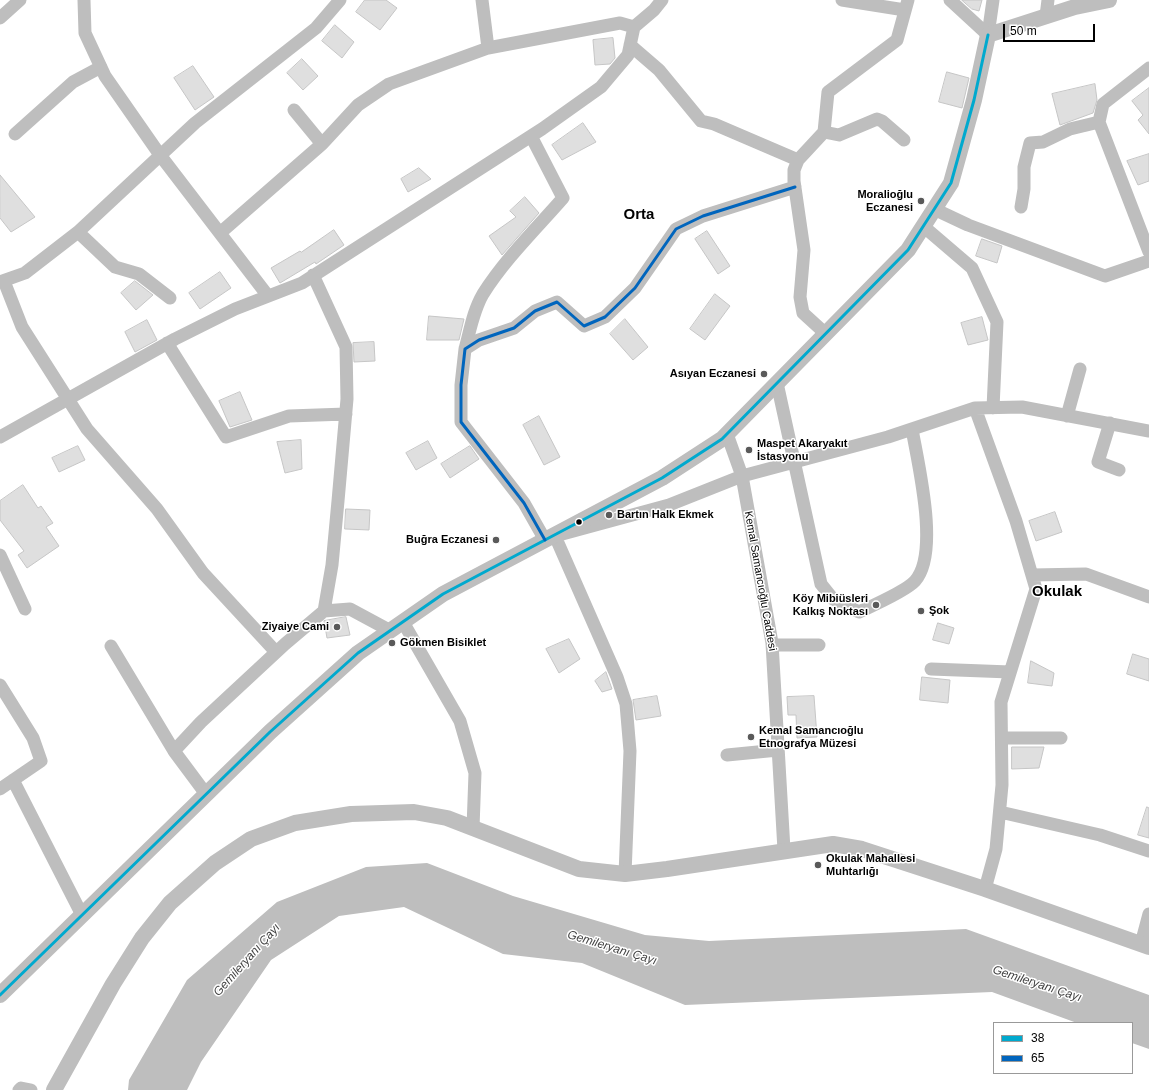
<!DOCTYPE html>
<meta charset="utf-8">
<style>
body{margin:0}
#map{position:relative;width:1149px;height:1090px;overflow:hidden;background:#fff;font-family:Helvetica,sans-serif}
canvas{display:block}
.legend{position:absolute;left:993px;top:1022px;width:140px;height:52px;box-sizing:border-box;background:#fff;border:1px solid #999;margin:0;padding:5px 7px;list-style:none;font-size:12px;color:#000}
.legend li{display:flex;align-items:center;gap:8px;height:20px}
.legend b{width:20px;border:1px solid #999}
.scale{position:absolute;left:1003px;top:24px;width:92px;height:18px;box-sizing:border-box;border:2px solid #000;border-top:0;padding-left:5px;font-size:12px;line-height:14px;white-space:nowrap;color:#000;-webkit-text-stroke:3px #fff;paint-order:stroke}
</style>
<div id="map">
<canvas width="1149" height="1090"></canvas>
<ul class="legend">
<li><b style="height:5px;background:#00a9ce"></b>38</li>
<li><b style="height:5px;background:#0065bd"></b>65</li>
</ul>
<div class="scale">50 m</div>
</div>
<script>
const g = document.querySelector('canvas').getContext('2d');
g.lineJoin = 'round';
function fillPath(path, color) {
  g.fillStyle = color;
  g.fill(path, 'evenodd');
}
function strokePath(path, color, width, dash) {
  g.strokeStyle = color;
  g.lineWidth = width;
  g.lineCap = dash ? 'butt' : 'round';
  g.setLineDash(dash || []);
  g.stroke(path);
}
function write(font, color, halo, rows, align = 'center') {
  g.font = font + ' Helvetica,sans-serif';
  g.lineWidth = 3;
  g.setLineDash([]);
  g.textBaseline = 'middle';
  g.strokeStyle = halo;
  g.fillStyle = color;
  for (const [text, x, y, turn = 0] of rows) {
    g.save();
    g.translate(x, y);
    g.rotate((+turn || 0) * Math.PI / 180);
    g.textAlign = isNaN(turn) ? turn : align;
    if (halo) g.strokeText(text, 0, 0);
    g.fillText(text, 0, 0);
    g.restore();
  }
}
fillPath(new Path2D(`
 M 427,863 L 513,896 L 645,935 L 709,941 L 966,929 L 1149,995 L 1149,1049 L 1132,1043 L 1132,1023 L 1077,1023 L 992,992 L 685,1005 L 582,963 L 503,954 L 404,907 L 339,916 L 271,960 L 201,1062 L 187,1090 L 128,1090 L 129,1080 L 187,980 L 277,902 L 366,867 Z`), '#bebebe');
const building = new Path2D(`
 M 365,0 L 386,0 L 397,8 L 380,30 L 356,12 Z
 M 962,0 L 982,0 L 979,11 L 972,9 Z
 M 335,25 L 354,42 L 342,58 L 322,41 Z
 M 613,38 L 615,58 L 610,64 L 595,65 L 593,40 Z
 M 302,59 L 318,76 L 303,90 L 287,73 Z
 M 193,66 L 214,97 L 195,110 L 174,78 Z
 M 947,72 L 969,78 L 962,108 L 939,102 Z
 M 1095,84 L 1097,100 L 1093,113 L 1060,125 L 1052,94 Z
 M 1149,88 L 1149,134 L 1138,120 L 1143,115 L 1132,101 Z
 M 583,123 L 596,142 L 562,160 L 552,145 Z
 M 1149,154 L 1149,181 L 1138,185 L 1127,161 Z
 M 419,168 L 431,179 L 408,192 L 401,179 Z
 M 0,175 L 35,217 L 11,232 L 0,218 Z
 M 525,197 L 539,213 L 502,255 L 489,236 L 516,217 L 510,211 Z
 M 334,230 L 344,245 L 316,264 L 315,262 L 280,283 L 271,268 L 300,251 L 301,252 Z
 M 707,231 L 730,266 L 718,274 L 695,239 Z
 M 982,239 L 1002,246 L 997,263 L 976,256 Z
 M 220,272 L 231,288 L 200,309 L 189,293 Z
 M 135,281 L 153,295 L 136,310 L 121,293 Z
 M 715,294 L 730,306 L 705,340 L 690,329 Z
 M 429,316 L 464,319 L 459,340 L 427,340 Z
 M 982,317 L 988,340 L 968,345 L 961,323 Z
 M 625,319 L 648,347 L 633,360 L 610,334 Z
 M 147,320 L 157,340 L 135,352 L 125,332 Z
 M 374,342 L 375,361 L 354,362 L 353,343 Z
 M 240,392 L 252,420 L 230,427 L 219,401 Z
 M 539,416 L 560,457 L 544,465 L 523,425 Z
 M 301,440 L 302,469 L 285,473 L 277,442 Z
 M 428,441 L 437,458 L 416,470 L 406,453 Z
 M 78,446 L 85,460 L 59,472 L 52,458 Z
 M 470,446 L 479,459 L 450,478 L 441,464 Z
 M 23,485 L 38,508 L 41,506 L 53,523 L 46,527 L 59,546 L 27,568 L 18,555 L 24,551 L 0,520 L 0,501 Z
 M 346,509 L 370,510 L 369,530 L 345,529 Z
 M 1055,512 L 1062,532 L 1036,541 L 1029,521 Z
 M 346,617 L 350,635 L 327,638 L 324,621 Z
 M 938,623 L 954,628 L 949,644 L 933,640 Z
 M 569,639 L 580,659 L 559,673 L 546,649 Z
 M 1133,654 L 1149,659 L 1149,681 L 1127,674 Z
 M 1031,661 L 1054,673 L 1052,686 L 1028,683 Z
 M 606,672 L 612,689 L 602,692 L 595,681 Z
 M 922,677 L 950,680 L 948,703 L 920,700 Z
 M 657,696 L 661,716 L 636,720 L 633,700 Z
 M 814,696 L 817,737 L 797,738 L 796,715 L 788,715 L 787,697 Z
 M 1012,747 L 1044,747 L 1039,768 L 1012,769 Z
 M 1147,807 L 1149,808 L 1149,838 L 1138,835 Z`);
fillPath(building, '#dfdfdf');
strokePath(building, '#c6c6c6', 1);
strokePath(new Path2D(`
 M 84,0 L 85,33 L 105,76 L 160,155 L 268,296
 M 482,0 L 488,48 L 620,23 L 634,27
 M 842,0 L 905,10
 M 950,0 L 988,35
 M 1046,16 L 1048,0
 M 0,18 L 20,0
 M 988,35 L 993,0
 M 630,45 L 659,70 L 701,121 L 714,124 L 798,160
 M 1149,68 L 1103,104 L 1099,122 L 1149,252
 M 824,132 L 839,135 L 877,119 L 882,121 L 904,140
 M 15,134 L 73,82 L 101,67
 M 322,144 L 358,105 L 389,84 L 488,48
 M 1021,207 L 1024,189 L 1024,167 L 1030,143 L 1043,142 L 1070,129 L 1099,122
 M 934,209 L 968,225 L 1105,276 L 1149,261
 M 923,226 L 972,268 L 997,322 L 993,408
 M 78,232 L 115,267 L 139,274 L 170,298
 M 220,233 L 322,144 L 294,110
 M 313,275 L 346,347 L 347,399 L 338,501 L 332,565 L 324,611
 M 4,281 L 22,327 L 87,429 L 157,509 L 203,573 L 276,652
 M 0,282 L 25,273 L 78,232 L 195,123 L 316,28 L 340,0
 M 826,334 L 803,313 L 800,297 L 804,250 L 794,181 L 794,170 L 798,160 L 824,132 L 828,92 L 897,40 L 908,0
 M 167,343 L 226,437 L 289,416 L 346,414
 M 465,349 C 470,331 473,311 483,294 C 505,259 536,229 563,198 L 531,136
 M 777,383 L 821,584 L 833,599 L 859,612 C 872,606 906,591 915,581 C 940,553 918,464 912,429
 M 975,408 L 1016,521 L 1036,589 L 1001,702 L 1002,785 L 996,849 L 985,889
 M 1067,416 L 1080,369
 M 1110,423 L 1098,462 L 1119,470
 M 727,434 L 742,476 L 772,643 L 784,850
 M 0,437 L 175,339 L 235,309 L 302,283 L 542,129 L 601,87 L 628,55 L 634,27 L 654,10 L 662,0
 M 545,540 L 524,503 L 461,422 L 461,385 L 465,349 L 479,340 L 514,328 L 535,311 L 557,302 L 584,326 L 605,317 L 635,288 L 676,229 L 703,216 L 795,187
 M 0,555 L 25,609
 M 1032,575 L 1086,574 L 1149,597
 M 403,622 L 460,721 L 475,773 L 473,828
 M 772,645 L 819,645
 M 111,646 L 174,751 L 206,794
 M 931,669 L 1010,672
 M 0,685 L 33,738 L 41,761 L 0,789
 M 1002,738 L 1061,738
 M 174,751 L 201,722 L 285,644 L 324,611 L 350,609 L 389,630
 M 727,755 L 778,750
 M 13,780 L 82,915
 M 1000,812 L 1100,835 L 1149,851
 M 625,874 L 630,751 L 626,704 L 617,677 L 555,536 L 669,505 L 742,476 L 888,437 L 975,408 L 1022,407 L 1149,431
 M 1141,944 L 1149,914
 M 19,1090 L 21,1088 L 31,1090`), '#bebebe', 13);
strokePath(new Path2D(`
 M 0,995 L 270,732 L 358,653 L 443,594 L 662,478 L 722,439 L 908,250 L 951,183 L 974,100 L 988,35 L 1075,7 L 1109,0
 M 54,1090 L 113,984 L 142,938 L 170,903 L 215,863 L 251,839 L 295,823 L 351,814 L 414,812 L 447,818 L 579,869 L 625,874 L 667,869 L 833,844 L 862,849 L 985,889 L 1149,947`), '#bebebe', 16);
strokePath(new Path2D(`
 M 0,995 L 270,732 L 358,653 L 443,594 L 662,478 L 722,439 L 908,250 L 951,183 L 974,100 L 988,35`), '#00a9ce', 3);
strokePath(new Path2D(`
 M 545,540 L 524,503 L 461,422 L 461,385 L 465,349 L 479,340 L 514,328 L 535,311 L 557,302 L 584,326 L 605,317 L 635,288 L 676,229 L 703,216 L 795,187`), '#0065bd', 3);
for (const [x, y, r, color] of [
 [921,201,4,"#595959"],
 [764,374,4,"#595959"],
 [749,450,4,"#595959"],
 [609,515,4,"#595959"],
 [579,522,3.5,"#000"],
 [496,540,4,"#595959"],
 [876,605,4,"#595959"],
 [921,611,4,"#595959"],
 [337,627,4,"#595959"],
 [392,643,4,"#595959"],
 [751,737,4,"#595959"],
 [818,865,4,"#595959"]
]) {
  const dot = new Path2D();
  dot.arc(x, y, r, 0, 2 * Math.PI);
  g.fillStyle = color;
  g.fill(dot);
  strokePath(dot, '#fff', 1.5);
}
write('bold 11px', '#000', '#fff', [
 ["Moralioğlu",913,195,"right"],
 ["Eczanesi",913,208,"right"],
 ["Asıyan Eczanesi",756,374,"right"],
 ["Maspet Akaryakıt",757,444],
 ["İstasyonu",757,457],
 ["Bartın Halk Ekmek",617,515],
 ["Buğra Eczanesi",488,540,"right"],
 ["Köy Mibiüsleri",868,599,"right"],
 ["Kalkış Noktası",868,612,"right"],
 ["Şok",929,611],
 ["Ziyaiye Cami",329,627,"right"],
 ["Gökmen Bisiklet",400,643],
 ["Kemal Samancıoğlu",759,731],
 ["Etnografya Müzesi",759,744],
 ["Okulak Mahallesi",826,859],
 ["Muhtarlığı",826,872]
], 'left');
write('11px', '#000', '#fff', [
 ["Kemal Samancıoğlu Caddesi",760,581,80]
]);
write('italic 12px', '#434343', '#fff', [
 ["Gemileryanı Çayı",612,948,17],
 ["Gemileryanı Çayı",247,960,-48],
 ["Gemileryanı Çayı",1037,984,18]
]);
write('bold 15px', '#000', '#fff', [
 ["Orta",639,215],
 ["Okulak",1057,592]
]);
</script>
